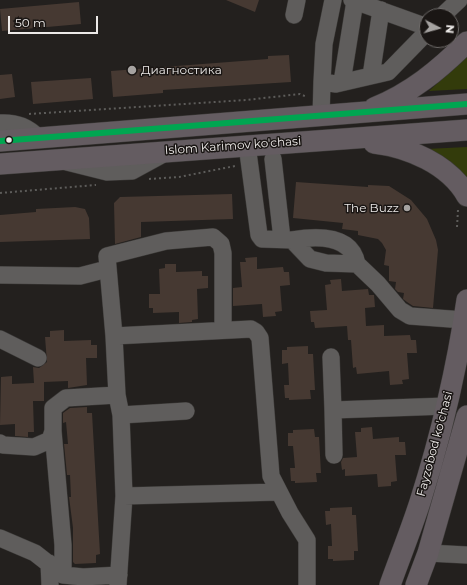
<!DOCTYPE html>
<meta charset="utf-8">
<style>
body{margin:0}
#map{position:relative;width:467px;height:585px;overflow:hidden;background:#23201e;font-family:Montserrat,sans-serif}
canvas{display:block}
.north{position:absolute;left:419px;top:8px;width:40px;height:40px;box-sizing:border-box;background:#1a1614;border:1px solid #6e6b69;border-radius:50%;rotate:96deg;font-size:11px;font-weight:700;line-height:16px;text-align:center;color:#edeae8}
.north::after{content:'';display:block;margin:auto;width:14px;height:18px;background:#a6a3a1;clip-path:polygon(50% 0,100% 100%,50% 72%,0 100%)}
.scale{position:absolute;left:8px;top:16px;width:90px;height:18px;box-sizing:border-box;border:2px solid #edeae8;border-top:0;padding-left:5px;font-size:12px;line-height:14px;white-space:nowrap;color:#edeae8;-webkit-text-stroke:3px #1a1614;paint-order:stroke}
</style>
<div id="map">
<canvas width="467" height="585"></canvas>
<div class="north">N</div>
<div class="scale">50 m</div>
</div>
<script>
const g = document.querySelector('canvas').getContext('2d');
g.lineJoin = 'round';
function fillPath(path, color) {
  g.fillStyle = color;
  g.fill(path, 'evenodd');
}
function strokePath(path, color, width, dash) {
  g.strokeStyle = color;
  g.lineWidth = width;
  g.lineCap = dash ? 'butt' : 'round';
  g.setLineDash(dash || []);
  g.stroke(path);
}
function write(font, color, halo, rows, align = 'center') {
  g.font = font + ' Montserrat,sans-serif';
  g.lineWidth = 3;
  g.setLineDash([]);
  g.textBaseline = 'middle';
  g.strokeStyle = halo;
  g.fillStyle = color;
  for (const [text, x, y, turn = 0] of rows) {
    g.save();
    g.translate(x, y);
    g.rotate((+turn || 0) * Math.PI / 180);
    g.textAlign = isNaN(turn) ? turn : align;
    if (halo) g.strokeText(text, 0, 0);
    g.fillText(text, 0, 0);
    g.restore();
  }
}
fillPath(new Path2D(`
 M 467,56 L 467,89 L 429,91 Z
 M 467,147 L 467,179 L 426,149 Z`), '#333b0b');
fillPath(new Path2D(`
 M 226,0 L 259,0 L 255,12 Z
 M 79,2 L 81,24 L 2,31 L 0,9 Z
 M 289,55 L 291,82 L 163,90 L 163,93 L 113,97 L 111,71 L 268,59 L 268,56 Z
 M 12,74 L 15,97 L 0,99 L 0,75 Z
 M 91,78 L 93,99 L 33,104 L 31,82 Z
 M 296,182 L 368,187 L 368,185 L 389,186 L 411,200 L 427,219 L 436,240 L 438,250 L 433,308 L 413,306 L 407,302 L 403,299 L 404,293 L 398,292 L 395,289 L 396,282 L 389,281 L 389,266 L 384,265 L 386,250 L 382,243 L 378,239 L 358,235 L 358,231 L 342,229 L 343,223 L 293,218 Z
 M 232,194 L 233,219 L 141,222 L 141,237 L 115,244 L 114,203 L 120,197 Z
 M 75,207 L 85,209 L 89,218 L 90,239 L 0,242 L 0,215 L 36,212 L 36,209 Z
 M 257,257 L 257,269 L 283,267 L 284,272 L 289,272 L 290,285 L 280,286 L 282,311 L 275,312 L 276,316 L 263,317 L 262,304 L 233,306 L 233,288 L 242,287 L 240,262 L 246,262 L 245,258 Z
 M 165,264 L 176,264 L 176,272 L 202,271 L 202,276 L 208,276 L 208,288 L 197,289 L 198,319 L 192,320 L 192,322 L 179,323 L 179,312 L 153,313 L 153,308 L 149,308 L 149,294 L 160,294 L 159,269 L 165,268 Z
 M 341,279 L 342,291 L 368,289 L 369,295 L 374,295 L 375,307 L 365,308 L 366,326 L 384,325 L 384,336 L 410,335 L 411,340 L 416,340 L 417,353 L 407,353 L 409,379 L 402,380 L 403,384 L 390,385 L 389,371 L 357,374 L 356,367 L 353,368 L 351,340 L 348,340 L 347,326 L 315,328 L 314,322 L 311,322 L 310,311 L 327,310 L 325,285 L 331,284 L 330,280 Z
 M 64,330 L 64,341 L 91,340 L 91,345 L 97,345 L 97,358 L 86,358 L 87,385 L 68,388 L 68,381 L 44,382 L 44,401 L 33,401 L 34,432 L 28,432 L 28,437 L 15,436 L 15,424 L 0,425 L 1,377 L 12,376 L 12,384 L 34,383 L 33,367 L 39,368 L 47,362 L 45,337 L 50,337 L 50,331 Z
 M 308,346 L 308,354 L 313,354 L 315,390 L 310,390 L 311,399 L 289,400 L 289,398 L 285,398 L 284,385 L 289,385 L 288,363 L 282,364 L 282,350 L 287,350 L 287,347 Z
 M 87,407 L 87,413 L 92,413 L 100,554 L 96,555 L 96,563 L 75,564 L 73,562 L 73,528 L 69,497 L 71,497 L 70,475 L 67,475 L 64,444 L 68,444 L 66,422 L 63,423 L 63,413 L 70,408 Z
 M 372,427 L 373,439 L 399,437 L 399,442 L 405,442 L 406,455 L 395,455 L 397,481 L 391,482 L 391,486 L 378,487 L 377,474 L 345,476 L 345,469 L 342,470 L 341,462 L 343,458 L 357,457 L 355,432 L 361,432 L 361,428 Z
 M 314,429 L 315,437 L 319,437 L 321,473 L 316,473 L 317,482 L 295,483 L 295,481 L 291,481 L 290,468 L 295,468 L 293,446 L 288,446 L 288,433 L 293,433 L 293,430 Z
 M 352,507 L 352,515 L 356,515 L 358,551 L 354,551 L 354,560 L 333,561 L 333,559 L 328,559 L 328,546 L 332,546 L 331,524 L 326,525 L 325,511 L 330,511 L 330,508 Z`), '#463932');
const minor = new Path2D(`
 M 352,0 L 427,27
 M 294,15 L 297,0
 M 442,16 L 459,0
 M 371,76 L 381,10
 M 322,82 L 324,44 L 333,0
 M 342,82 L 355,1
 M 321,117 L 322,82 L 336,84 L 388,72 L 427,32
 M 0,123 C 17,122 28,127 40,139
 M 247,145 L 259,235 L 262,239 L 292,240 L 310,259 L 326,263 L 357,264 L 378,284 L 400,310 L 410,316 L 464,320
 M 273,159 L 282,239
 M 67,162 L 107,172 L 132,171 L 165,153
 M 292,240 C 316,236 351,234 357,264
 M 0,275 L 80,276 L 107,269
 M 114,336 L 107,256 L 166,241 L 213,237 L 221,244 L 223,253 L 223,329
 M 0,339 L 38,358
 M 331,357 L 333,410 L 446,406
 M 333,410 L 334,455
 M 121,415 L 186,411
 M 53,431 L 63,545 L 63,575
 M 0,443 L 3,445 L 34,447 L 50,440 L 53,431 L 53,408 L 66,398 L 117,395
 M 124,496 L 279,492
 M 0,538 L 35,553 L 63,575 L 83,577 L 119,575
 M 428,553 L 467,555
 M 49,563 L 50,585
 M 118,585 L 124,496 L 121,415 L 117,395 L 114,336 L 251,329 L 256,332 L 260,338 L 271,476 L 290,513 L 307,540 L 307,585`);
const major = new Path2D(`
 M 374,108 C 411,93 439,70 467,42
 M 0,141 L 467,104
 M 374,143 C 408,147 449,164 467,196
 M 0,164 L 467,130
 M 390,585 C 400,557 411,530 420,502 C 441,436 457,368 467,300
 M 416,585 L 428,553 L 467,416`);
strokePath(minor, '#3d3b39', 18);
strokePath(major, '#3d3b39', 22);
strokePath(new Path2D(`
 M 29,114 L 246,100 L 300,94 L 307,97
 M 149,179 L 179,177 L 235,166
 M 0,193 L 96,185
 M 457,227 L 458,210`), '#5d5c5a', 2, [2, 3]);
strokePath(minor, '#5f5d5c', 17);
strokePath(major, '#645c61', 21);
strokePath(new Path2D(`
 M 0,141 L 467,104`), '#00a651', 6);
for (const [x, y, r, color] of [
 [132,70,5,"#a6a3a1"],
 [9,140,3.5,"#edeae8"],
 [407,208,4,"#a6a3a1"]
]) {
  const dot = new Path2D();
  dot.arc(x, y, r, 0, 2 * Math.PI);
  g.fillStyle = color;
  g.fill(dot);
  strokePath(dot, '#1a1614', 1.5);
}
write('12px', '#edeae8', '#1a1614', [
 ["Диагностика",141,70],
 ["The Buzz",399,208,"right"]
], 'left');
write('12px', '#edeae8', '#1a1614', [
 ["Islom Karimov ko'chasi",233,146,-4],
 ["Fayzobod ko'chasi",435,444,-75]
]);
</script>
